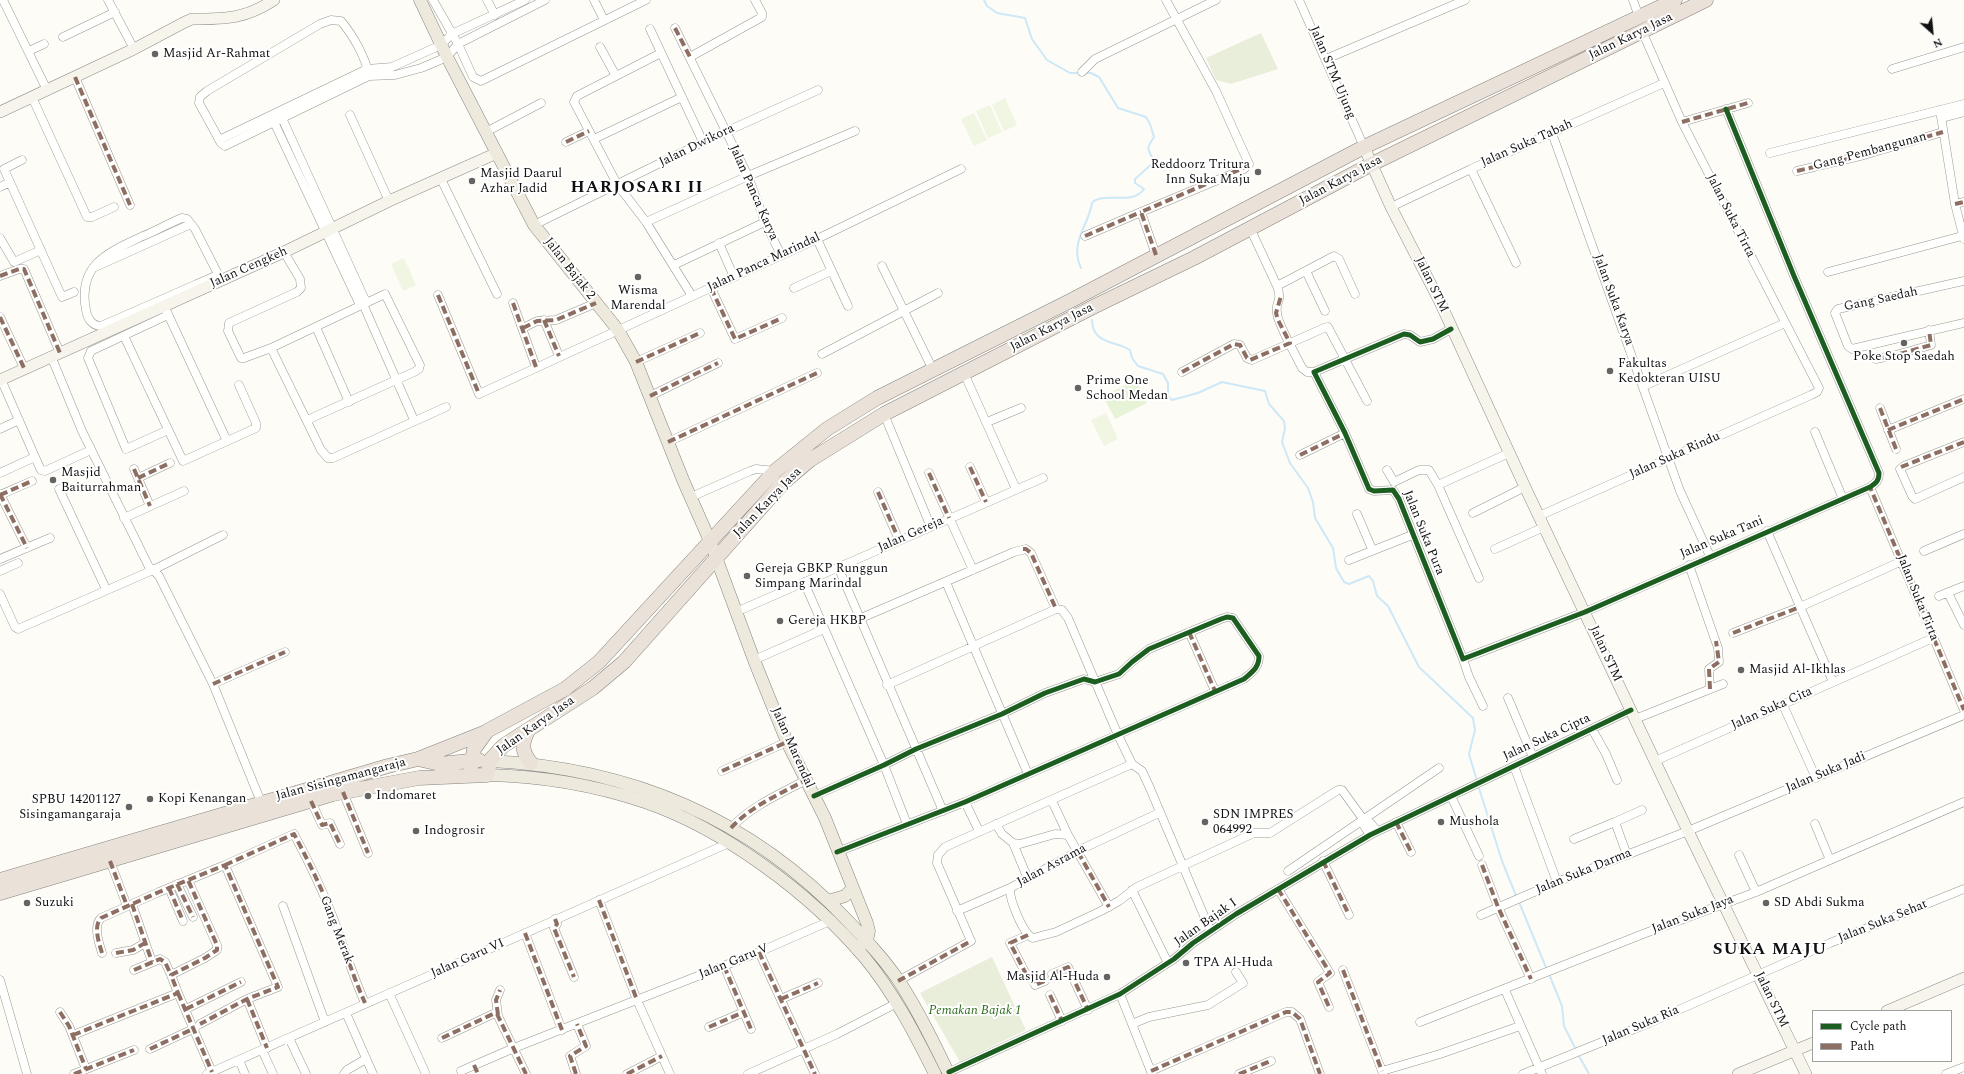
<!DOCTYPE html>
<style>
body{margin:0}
#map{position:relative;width:1964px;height:1074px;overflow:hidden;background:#fdfcf7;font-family:Spectral,serif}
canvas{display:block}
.legend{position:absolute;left:1812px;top:1010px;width:140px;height:52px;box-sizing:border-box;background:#fff;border:1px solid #a0a0a0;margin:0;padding:5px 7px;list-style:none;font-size:12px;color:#111}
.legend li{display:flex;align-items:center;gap:8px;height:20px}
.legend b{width:20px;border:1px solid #a0a0a0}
.north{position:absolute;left:1912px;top:12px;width:40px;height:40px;-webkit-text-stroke:3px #fff;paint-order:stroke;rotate:153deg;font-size:11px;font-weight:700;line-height:16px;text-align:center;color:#111}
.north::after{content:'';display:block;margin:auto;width:14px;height:18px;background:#111;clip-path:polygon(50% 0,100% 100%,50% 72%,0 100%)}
</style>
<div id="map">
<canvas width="1964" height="1074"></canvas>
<ul class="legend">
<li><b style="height:5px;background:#1b5e20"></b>Cycle path</li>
<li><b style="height:5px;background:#8d6e63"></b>Path</li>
</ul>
<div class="north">N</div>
</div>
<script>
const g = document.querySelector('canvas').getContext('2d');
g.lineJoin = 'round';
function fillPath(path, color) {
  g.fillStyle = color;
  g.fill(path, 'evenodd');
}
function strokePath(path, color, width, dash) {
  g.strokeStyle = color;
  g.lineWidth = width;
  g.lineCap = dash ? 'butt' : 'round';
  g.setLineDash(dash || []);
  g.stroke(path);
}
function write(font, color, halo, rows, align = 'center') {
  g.font = font + ' Spectral,serif';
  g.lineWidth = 4;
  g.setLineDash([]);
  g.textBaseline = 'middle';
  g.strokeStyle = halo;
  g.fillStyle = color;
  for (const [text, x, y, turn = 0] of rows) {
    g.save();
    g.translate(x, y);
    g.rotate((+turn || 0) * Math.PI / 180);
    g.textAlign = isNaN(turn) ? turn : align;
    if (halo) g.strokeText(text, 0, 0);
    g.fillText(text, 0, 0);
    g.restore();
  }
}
fillPath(new Path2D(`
 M 1136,380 L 1147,403 L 1115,419 L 1103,396 Z`), '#e7f3d7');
fillPath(new Path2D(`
 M 1261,33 L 1278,69 L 1231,84 L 1216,80 L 1206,58 Z
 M 992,957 L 1026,1030 L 960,1062 L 920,993 Z`), '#e9eedb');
fillPath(new Path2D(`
 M 1005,98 L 1017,125 L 1004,131 L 992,105 Z
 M 990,105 L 1002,132 L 988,138 L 976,111 Z
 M 974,113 L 987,140 L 974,146 L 961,119 Z
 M 404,258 L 416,285 L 403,291 L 391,264 Z
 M 1106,413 L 1118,439 L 1104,446 L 1091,420 Z`), '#f0f6e1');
strokePath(new Path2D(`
 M 984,0 L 987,6 L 997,13 L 1025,18 L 1032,39 L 1047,60 L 1070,73 L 1080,73
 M 1081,268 C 1069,242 1089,225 1092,203 C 1102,191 1133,206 1144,189 L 1135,183 L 1135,179 L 1154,162 C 1148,147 1145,151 1154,137 L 1150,124 L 1146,117 L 1118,108 L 1099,77 L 1091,73 L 1084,73
 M 1092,320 C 1092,344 1116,341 1130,350 L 1132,358 L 1138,366 L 1163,374 L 1168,383 L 1168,396 L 1172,400 L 1198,393 L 1222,382 L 1265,391 L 1269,404 L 1284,421 L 1285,428 L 1282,442 L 1290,463 L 1308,488 L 1313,502 L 1315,518 L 1333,548 L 1336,568 L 1344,582 L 1349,584 L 1369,576 L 1373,581 L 1377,596 L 1388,606 L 1419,667 L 1473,718 L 1475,730 L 1469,754 L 1477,781
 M 1478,785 L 1502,861 L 1517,898
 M 1519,902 L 1547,970
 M 1549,974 L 1562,1006 L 1564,1026 L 1576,1050
 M 1578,1054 L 1589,1074`), '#cde8f7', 2);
const street = new Path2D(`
 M 3,0 L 47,90
 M 108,0 L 134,49
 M 433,0 L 458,44 L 473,77 L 481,81 L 646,0
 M 487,0 L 495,15
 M 594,0 L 604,20
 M 1299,0 L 1364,147
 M 1633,0 L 1639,17
 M 675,28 L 748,176 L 765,222 L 781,255
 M 650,29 L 703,142
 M 63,37 L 115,12
 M 600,47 L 616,76
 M 29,51 L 44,44
 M 661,53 L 577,96 L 574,102 L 617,184 L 646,222 L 692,296
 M 690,57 L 762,17 L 762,13 L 755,0
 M 1326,59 L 1465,0
 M 1892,69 L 1964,47
 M 1082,72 L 1095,59 L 1216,0
 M 369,76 C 366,58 353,35 341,21 L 331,20 L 320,24 L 207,91 L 200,97 L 199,103 L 221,143 L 225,146 L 369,76 L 395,75 L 421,68 L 447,57 L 458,44 L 545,0
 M 75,77 L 130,205
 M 32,97 L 87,217 L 92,217 L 114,207
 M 1940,110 L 1955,204 L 1964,239
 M 350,115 L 389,201
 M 282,118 L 366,302
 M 1942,118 L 1964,112
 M 274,122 L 360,305
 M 1682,122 L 1748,103
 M 486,132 L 541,103
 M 1552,133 L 1680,491 L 1710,556
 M 594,139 L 682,97
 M 219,140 L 367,69 L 392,67 L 441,45 L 452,34 L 525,0
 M 566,142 L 589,131
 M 1770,153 L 1964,104
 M 22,160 L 4,169 L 62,297 L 74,292
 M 1471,169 L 1516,263
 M 1797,171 L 1864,155 L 1943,132
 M 441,179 L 497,294
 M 0,187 L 10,182
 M 1955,204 L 1964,202
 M 1391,207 L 1471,169 L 1664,83
 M 646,222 L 748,176 L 855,131
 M 534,225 L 703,142 L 818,90
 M 1250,228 L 1277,286 L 1334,256 L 1339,259 L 1355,294
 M 1085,236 L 1141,212
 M 0,238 L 14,262 L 41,250
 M 817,239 L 848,306
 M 719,243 L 734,277
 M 284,252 L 300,279 L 301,288 L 297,292 L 229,323 L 228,331 L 241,358 L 244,358 L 271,348 L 385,294 L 420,365 L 419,369 L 414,372 L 307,420
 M 1156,255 L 1141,212 L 1244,169 L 1249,164 L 1216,91 L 1166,0
 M 674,265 L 765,222
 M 882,266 L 933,370
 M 93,268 L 191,224
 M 1306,271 L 1325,311
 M 1828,272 L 1962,236
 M 0,276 L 19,269 L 24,269 L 60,353
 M 1964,281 L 1838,309 L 1835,313 L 1848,346 L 1852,349 L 1964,323
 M 197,284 L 218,275
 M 1277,286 C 1283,303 1275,300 1277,313 C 1277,323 1297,357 1302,368 L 1307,372 L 1314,372
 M 711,288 L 735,339 L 782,318
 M 794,288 L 831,271
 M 200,290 L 197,284 L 101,326 C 92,326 87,318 86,310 C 77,264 109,252 143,236 C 156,231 169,223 182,218 L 187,219 L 195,229 L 221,280
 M 438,295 L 479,394 L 817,239 L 961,169
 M 513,303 L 536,367
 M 363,304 L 414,420
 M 166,310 L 227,441
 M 0,317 L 24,368
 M 544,320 L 559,356
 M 316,327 L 349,402
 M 523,328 L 537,321 L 556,320 L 596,303
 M 1451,329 L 1433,339 L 1420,342 L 1410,335 L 1404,334 L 1314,372 L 1345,433 L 1369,489 L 1374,491 L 1393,490 L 1399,499 L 1463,659 L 1585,612 L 1870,487 C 1876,483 1879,481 1879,473 L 1794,276 L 1726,109
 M 124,336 L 183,461 L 256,428 L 256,423 L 239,385
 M 271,348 L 321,450 L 328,458 L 333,458 L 446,407
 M 822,354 L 938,293
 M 51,356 L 82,431 L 149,567 L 153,570 L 223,535
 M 1876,359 L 1896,355 L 1931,345 L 1929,330
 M 636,362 L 700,333
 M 1182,372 L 1234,344 L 1240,345 L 1247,358 L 1252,360 L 1324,328 L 1328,327 L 1367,401
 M 964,373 L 1016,489
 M 1644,386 L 1785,323
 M 650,396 L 718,363
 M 1880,408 L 1896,449
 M 884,414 L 928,520
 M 987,422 L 1021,408
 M 0,429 L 19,420
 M 168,430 L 126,449 L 88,358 L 91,351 L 168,315
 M 1888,430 L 1964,399
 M 1815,432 L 1843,499
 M 668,442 L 817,373
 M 1964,442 L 1904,466 L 1900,469 L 1912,496 L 1915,499 L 1964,477
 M 1300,455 L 1345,433
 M 35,457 L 41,470 L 45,471 L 91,450
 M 970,467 L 986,502
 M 134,469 L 150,506
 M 1387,470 L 1394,482 L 1419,470 L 1429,470 L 1438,485
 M 0,473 L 35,457 L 1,379
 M 929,473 L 973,570
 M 138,478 L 170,463
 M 1870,487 L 1964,710
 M 59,489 L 106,589
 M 878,492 L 899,540
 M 0,494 L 27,548
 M 0,495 L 32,481
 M 691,497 L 750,471 L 756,469 L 775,471
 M 1473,513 L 1525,487
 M 1357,514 L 1372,549
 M 1539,516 L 1811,395 L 1817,392 L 1819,388 L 1682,122 L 1642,31
 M 124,518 L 184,491
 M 1767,531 L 1833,682
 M 1495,549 L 1544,527
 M 1924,551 L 1964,534
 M 0,559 L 50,538
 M 1349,560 L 1412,535
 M 1689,565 L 1718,648 L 1719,662 L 1709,669 L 1710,689
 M 838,567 L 943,811
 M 0,571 L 18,563
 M 1479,578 L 1438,485 L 1509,453
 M 804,582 L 884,765 L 907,824
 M 946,582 L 1028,774
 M 1948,593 L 1964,625
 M 0,594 L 15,627 L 18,629 L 153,570 L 159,576 L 213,684 L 261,802
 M 1939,596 L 1964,586
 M 736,612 L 1043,478
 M 859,619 L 1014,552 L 1026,549 L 1031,553 L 1056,609
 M 1189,632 L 1215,691
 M 1733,633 L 1800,607 L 1902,561
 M 1463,659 L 1469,677 L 1483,706
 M 754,660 L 824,629
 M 213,684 L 285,652
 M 887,685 L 1056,609 L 1062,610 L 1068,618 L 1118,735 L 1132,764 L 1142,771 L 1149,786 L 1210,930
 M 1508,698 L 1533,757
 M 1783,705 L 1816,778
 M 1635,719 L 1723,684
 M 1592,729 L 1606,754 L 1617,780
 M 1655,761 L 1933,638
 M 1514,766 L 1557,882
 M 722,771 L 787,742
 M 343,792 L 368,853
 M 814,796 L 884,765 L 916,749 L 1002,714 L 1045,693 L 1084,679 L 1095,682 L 1119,674 L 1132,662 L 1149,649 L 1221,619 L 1227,617 L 1233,618 L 1259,656 C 1259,668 1252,672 1244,679 L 965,802 L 837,852
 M 1451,796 L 1479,856
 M 311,801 L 322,825 L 330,823 L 340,844
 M 1052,801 L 1068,835
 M 965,802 L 979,831
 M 1159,813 L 1086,847 L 1010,888 C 1009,899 1023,934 1033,938 L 1056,932 L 1101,911 L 1119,901 L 1137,887 L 1254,833 L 1270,833 L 1338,790 L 1342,790 L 1363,819 L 1363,824 L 1370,835
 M 1363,819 L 1368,820 L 1377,831
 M 1396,822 L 1411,852
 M 1615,822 L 1642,810
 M 996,824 L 1002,834 L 1013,843 L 1020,844 L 1055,834 L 1068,835 L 1109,907
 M 1815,824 L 1830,860
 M 731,828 C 751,806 780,794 806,780
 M 1574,839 L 1615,822 L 1627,855
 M 1013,843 L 1028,879
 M 1739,855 L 1756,892
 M 110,861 L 127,906
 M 1323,861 L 1349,915
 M 225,865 L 294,834 C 309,862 323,891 334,920 C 344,948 353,976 365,1003
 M 1482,865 L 1498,907 L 1531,979
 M 1288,871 L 1439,768
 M 177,884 L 193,917
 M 169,888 L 183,921
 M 1278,889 L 1330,973 L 1318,982 L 1329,1007
 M 1132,890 L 1168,963
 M 599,900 L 637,1000 L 670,1074
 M 132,904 L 152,962
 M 283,906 L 325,1022
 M 957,911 L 1010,888
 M 1481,915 L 1557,882 L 1688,831 L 1964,715
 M 555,919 L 557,924 L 554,928 L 574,977
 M 525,933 L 562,1030
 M 1028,935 L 1010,943 L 1026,974 L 1030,975 L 1035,985 L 1045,981
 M 759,952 L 815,1074
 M 102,953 C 99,943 93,926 101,918 L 159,892 L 225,865 L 278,987 L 247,999 L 200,1024
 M 116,953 L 133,950 L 145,943
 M 724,966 L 751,1029
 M 134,970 L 160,959 L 165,962 L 171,975
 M 1343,970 L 1382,1071
 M 1052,974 L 1068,967 L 1088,1010
 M 0,980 L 27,1074
 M 898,981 L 971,941 L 937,863 L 938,855 L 945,847 L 1132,764
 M 1505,990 L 1542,1074
 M 178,993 L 212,1072
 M 389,993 L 425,1072
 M 1120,994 L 1152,1074
 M 1050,995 L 1062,1021
 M 247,999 L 267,1048
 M 781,999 L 818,983
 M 186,1009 L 241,982
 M 60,1012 L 69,1026 L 86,1069
 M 346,1013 L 373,1074
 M 498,1015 L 496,1000 L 500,990
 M 1420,1022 L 1643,934 L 1756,892 L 1964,802
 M 1132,1024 L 1149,1017 L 1208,1005 L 1243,983 L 1236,972
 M 709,1027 L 744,1012
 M 73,1035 L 178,993 L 171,975 L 205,958 L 217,950 L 217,945 L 188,880
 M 289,1038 L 306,1074
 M 442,1038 L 493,1014 L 497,1014 L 526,1074
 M 150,1049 L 195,1028
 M 262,1050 L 273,1074
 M 239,1060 L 245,1074
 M 461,1071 L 514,1048 L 759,952 L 830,921
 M 1151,1071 L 1286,1012 L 1292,1012 L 1300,1019 L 1320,1074
 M 949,1072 L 1120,994 L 1174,959 L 1193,943 L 1236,914 L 1370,835 L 1631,710
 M 74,1074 L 134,1050
 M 207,1074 L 729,843
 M 344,1074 L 347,1070 L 366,1059
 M 576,1074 L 570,1056 L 586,1046 L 577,1024
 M 627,1074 L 662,1056
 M 748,1074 L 837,1034 L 897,1003
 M 1239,1074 L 1271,1061
 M 1383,1074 L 1382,1071 L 1440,1054 L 1520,1026
 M 1523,1074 L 1649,1023 L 1830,943 L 1964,889
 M 1946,1074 L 1964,1067`);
const secondary = new Path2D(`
 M 0,112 L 134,49 L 185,22 L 192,19 C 226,19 245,19 274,0
 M 1364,147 L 1391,207 L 1440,302 L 1525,487 L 1688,831 L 1806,1074
 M 0,380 L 284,252 L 389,201 L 497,153
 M 1887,1011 L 1964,978
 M 1738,1074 L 1813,1043`);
const primary = new Path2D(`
 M 420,0 L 447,57 L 534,225 L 618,330 L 636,362 L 683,480 L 710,541 L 754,660 L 787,742 L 825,818 L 867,923 L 869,931 L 867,941 L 856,948
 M 490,761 C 631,768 750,818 848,921 C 866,940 884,959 899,981 C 918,1010 934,1043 949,1074
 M 487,775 C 540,776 594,785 645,802 C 724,829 811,894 865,958 C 894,993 915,1034 935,1074
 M 828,901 L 845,896 L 853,888`);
const highway = new Path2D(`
 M 528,731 C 521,744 522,752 531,763
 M 418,759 L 486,732
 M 470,775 L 474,749 L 487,731 L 565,689 L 599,662 L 775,471 L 827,429 L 877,398 L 1070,301 L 1364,147 L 1675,0
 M 0,880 L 388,766 L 418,759 L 440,764 L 479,760
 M 0,893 L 333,794 L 419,778 L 487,775 L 491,759 L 503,746 L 593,688 L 624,662 L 783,483 L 810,460 L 884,414 L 1095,306 L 1194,258 L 1372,164 L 1706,0`);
strokePath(street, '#979795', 9);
strokePath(secondary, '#8e8d8b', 12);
strokePath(primary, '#858482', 13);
strokePath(highway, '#858482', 15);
strokePath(street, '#fffffe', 8);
strokePath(secondary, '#f6f4eb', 11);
strokePath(primary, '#ede9dc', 12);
strokePath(highway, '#eae1d8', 14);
strokePath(new Path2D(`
 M 675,28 L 690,57
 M 75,77 L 130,205
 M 1682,122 L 1748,103
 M 566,142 L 589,131
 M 1797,171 L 1864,155 L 1943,132
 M 1955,204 L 1964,202
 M 1085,236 L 1141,212
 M 1156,255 L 1141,212 L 1248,166
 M 0,276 L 19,269 L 24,269 L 60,353
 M 711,288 L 735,339 L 782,318
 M 438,295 L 479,394
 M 513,303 L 536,367
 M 0,317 L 24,368
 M 544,320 L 559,356
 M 523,328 L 537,321 L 556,320 L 596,303
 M 1876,359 L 1896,355 L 1931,345 L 1929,330
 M 636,362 L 700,333
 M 1182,372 L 1234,344 L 1240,345 L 1247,358 L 1250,360 L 1290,343 L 1278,320 L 1276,313 L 1281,296
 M 650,396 L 718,363
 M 1880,408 L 1896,449
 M 1888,430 L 1964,399
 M 668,442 L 817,373
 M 1300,455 L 1345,433
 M 970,467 L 986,502
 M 1901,467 L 1964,442
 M 134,469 L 150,506
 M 929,473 L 949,518
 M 138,478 L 170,463
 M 1873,485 L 1870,487 L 1964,710
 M 878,492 L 899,540
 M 0,494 L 27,548
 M 0,495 L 32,481
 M 1023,549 L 1026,549 L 1031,553 L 1056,609
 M 1189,632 L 1215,691
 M 1733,633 L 1800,607
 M 213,684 L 285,652
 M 1710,689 L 1709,669 L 1719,662 L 1716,641
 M 722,771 L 787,742
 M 343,792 L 368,853
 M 311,801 L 322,825 L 330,823 L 340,844
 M 1396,822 L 1411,852
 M 731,828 C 751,806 780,794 806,780
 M 1078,852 L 1109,907
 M 110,861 L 127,906
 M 1323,861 L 1349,915
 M 225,865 L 294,834 C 309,862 323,891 334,920 C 344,948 353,976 365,1003
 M 1482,865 L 1498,907 L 1531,979
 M 177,884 L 193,917
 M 169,888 L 183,921
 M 1278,889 L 1330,973 L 1318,982 L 1329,1007
 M 599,900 L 637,1000
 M 132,904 L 152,962
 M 555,919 L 557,924 L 554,928 L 574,977
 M 525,933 L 562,1030
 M 1028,935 L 1010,943 L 1026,974 L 1030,975 L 1035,985 L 1045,981
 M 759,952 L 815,1074
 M 102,953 C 99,943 93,926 101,918 L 159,892 L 225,865 L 278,987 L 247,999 L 200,1024
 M 116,953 L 133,950 L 145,943
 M 724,966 L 751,1029
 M 134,970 L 160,959 L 165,962 L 171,975
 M 1343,970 L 1382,1071
 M 1052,974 L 1068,967 L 1088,1010
 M 898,981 L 971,941
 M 178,993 L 212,1072
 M 1050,995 L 1062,1021
 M 247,999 L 267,1048
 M 781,999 L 818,983
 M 186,1009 L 241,982
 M 60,1012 L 69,1026 L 86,1069
 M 498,1015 L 496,1000 L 500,990
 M 709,1027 L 744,1012
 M 73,1035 L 178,993 L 171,975 L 205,958 L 217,950 L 217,945 L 188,880
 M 442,1038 L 493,1014 L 497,1014 L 526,1074
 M 150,1049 L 195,1028
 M 474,1065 L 478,1074
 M 1151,1071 L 1286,1012 L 1292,1012 L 1300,1019 L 1320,1074
 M 74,1074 L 134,1050
 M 576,1074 L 570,1056 L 586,1046 L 577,1024
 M 627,1074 L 662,1056
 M 1239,1074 L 1271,1061`), '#8d6e63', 4, [8, 4]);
strokePath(new Path2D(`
 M 1451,329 L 1433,339 L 1420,342 L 1410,335 L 1404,334 L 1314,372 L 1345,433 L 1369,489 L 1374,491 L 1393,490 L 1399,499 L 1463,659 L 1585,612 L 1870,487 C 1876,483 1879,481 1879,473 L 1794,276 L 1726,109
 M 814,796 L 884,765 L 916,749 L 1002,714 L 1045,693 L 1084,679 L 1095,682 L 1119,674 L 1132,662 L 1149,649 L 1221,619 L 1227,617 L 1233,618 L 1259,656 C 1259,668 1252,672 1244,679 L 965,802 L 837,852
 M 949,1072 L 1120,994 L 1174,959 L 1193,943 L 1236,914 L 1370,835 L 1631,710`), '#1b5e20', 5);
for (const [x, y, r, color] of [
 [155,54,4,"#646362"],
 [1258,172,4,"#646362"],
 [472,181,4,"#646362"],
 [638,277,4,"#646362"],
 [1904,343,4,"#646362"],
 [1610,371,4,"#646362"],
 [1078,388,4,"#646362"],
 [53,480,4,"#646362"],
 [747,576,4,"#646362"],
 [780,621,4,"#646362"],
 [1741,670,4,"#646362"],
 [368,796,4,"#646362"],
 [150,799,4,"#646362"],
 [129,807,4,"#646362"],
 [1205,822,4,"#646362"],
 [1441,822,4,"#646362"],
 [416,831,4,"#646362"],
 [27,903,4,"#646362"],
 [1766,903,4,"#646362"],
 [1186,963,4,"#646362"],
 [1107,977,4,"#646362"]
]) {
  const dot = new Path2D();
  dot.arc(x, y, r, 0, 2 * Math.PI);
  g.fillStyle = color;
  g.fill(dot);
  strokePath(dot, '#fff', 1.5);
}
write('13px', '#111', '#fff', [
 ["Jalan Karya Jasa",1631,37,-26],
 ["Jalan STM Ujung",1332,73,67],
 ["Jalan Suka Tabah",1527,144,-24],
 ["Jalan Dwikora",697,146,-26],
 ["Gang Pembangunan",1870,152,-15],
 ["Jalan Karya Jasa",1341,181,-28],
 ["Jalan Panca Karya",753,193,66],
 ["Jalan Suka Tirta",1730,216,63],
 ["Jalan Panca Marindal",764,263,-25],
 ["Jalan Cengkeh",249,268,-24],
 ["Jalan Bajak 2",569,269,52],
 ["Jalan STM",1431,285,64],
 ["Jalan Suka Karya",1613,300,70],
 ["Gang Saedah",1881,300,-12],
 ["Jalan Karya Jasa",1052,328,-27],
 ["Jalan Suka Rindu",1675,456,-24],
 ["Jalan Karya Jasa",768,503,-46],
 ["Jalan Suka Pura",1423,533,68],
 ["Jalan Gereja",911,535,-24],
 ["Jalan Suka Tani",1722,538,-23],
 ["Jalan Suka Tirta",1917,598,68],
 ["Jalan STM",1605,654,65],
 ["Jalan Suka Cita",1772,709,-24],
 ["Jalan Karya Jasa",536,726,-35],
 ["Jalan Suka Cipta",1547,738,-25],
 ["Jalan Marendal",792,748,66],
 ["Jalan Suka Jadi",1826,773,-23],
 ["Jalan Sisingamangaraja",341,780,-15],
 ["Jalan Asrama",1052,866,-28],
 ["Jalan Suka Darma",1584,872,-22],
 ["Jalan Suka Jaya",1693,915,-21],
 ["Jalan Suka Sehat",1883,922,-22],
 ["Jalan Bajak I",1206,923,-35],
 ["Gang Merak",336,930,69],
 ["Jalan Garu VI",468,959,-24],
 ["Jalan Garu V",734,962,-22],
 ["Jalan STM",1771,1000,64],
 ["Jalan Suka Ria",1641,1026,-23]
]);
write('13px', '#111', '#fff', [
 ["Masjid Ar-Rahmat",163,54],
 ["Reddoorz Tritura",1250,165,"right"],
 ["Inn Suka Maju",1250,180,"right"],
 ["Masjid Daarul",480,174],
 ["Azhar Jadid",480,189],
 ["Wisma",638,291,"center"],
 ["Marendal",638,306,"center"],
 ["Poke Stop Saedah",1904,357,"center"],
 ["Fakultas",1618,364],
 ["Kedokteran UISU",1618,379],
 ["Prime One",1086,381],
 ["School Medan",1086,396],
 ["Masjid",61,473],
 ["Baiturrahman",61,488],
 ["Gereja GBKP Runggun",755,569],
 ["Simpang Marindal",755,584],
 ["Gereja HKBP",788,621],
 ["Masjid Al-Ikhlas",1749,670],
 ["Indomaret",376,796],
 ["Kopi Kenangan",158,799],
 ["SPBU 14201127",121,800,"right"],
 ["Sisingamangaraja",121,815,"right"],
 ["SDN IMPRES",1213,815],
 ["064992",1213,830],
 ["Mushola",1449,822],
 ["Indogrosir",424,831],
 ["Suzuki",35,903],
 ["SD Abdi Sukma",1774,903],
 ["TPA Al-Huda",1194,963],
 ["Masjid Al-Huda",1099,977,"right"]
], 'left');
write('italic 13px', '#2f6b1f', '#fff', [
 ["Pemakan Bajak 1",975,1011]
]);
g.letterSpacing = '1px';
write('bold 17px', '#111', '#fff', [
 ["HARJOSARI II",637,189],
 ["SUKA MAJU",1770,951]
]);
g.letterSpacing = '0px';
</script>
